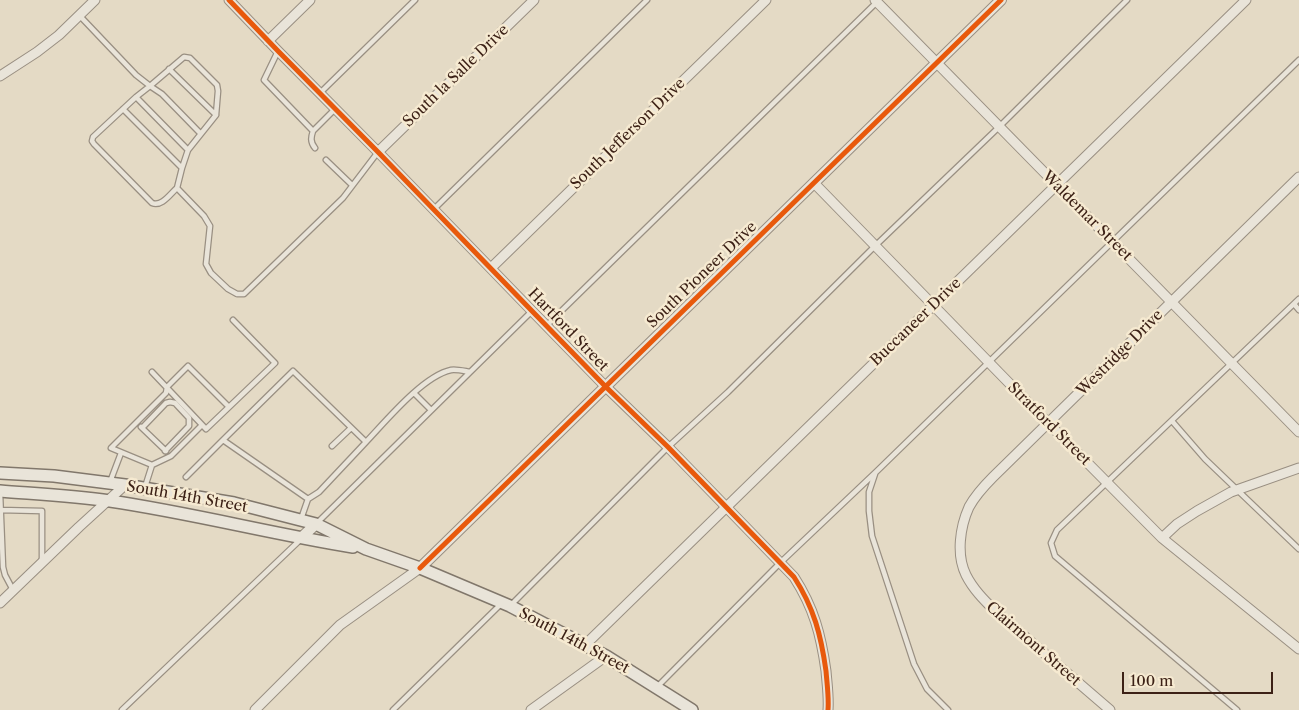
<!DOCTYPE html>
<style>
body{margin:0}
#map{position:relative;width:1299px;height:710px;overflow:hidden;background:#e4dac5;font-family:"Libre Caslon Text",serif}
canvas{display:block}
.scale{position:absolute;left:1122px;top:672px;width:151px;height:22px;box-sizing:border-box;border:2px solid #3c2116;border-top:0;padding-left:6px;font-size:15px;line-height:18px;white-space:nowrap;color:#3c2116;-webkit-text-stroke:4px #f6ead1;paint-order:stroke}
</style>
<div id="map">
<canvas width="1299" height="710"></canvas>
<div class="scale">100 m</div>
</div>
<script>
const g = document.querySelector('canvas').getContext('2d');
g.lineJoin = 'round';
function strokePath(path, color, width, dash) {
  g.strokeStyle = color;
  g.lineWidth = width;
  g.lineCap = dash ? 'butt' : 'round';
  g.setLineDash(dash || []);
  g.stroke(path);
}
function write(font, color, halo, rows, align = 'center') {
  g.font = font + ' "Libre Caslon Text",serif';
  g.lineWidth = 5;
  g.setLineDash([]);
  g.textBaseline = 'middle';
  g.strokeStyle = halo;
  g.fillStyle = color;
  for (const [text, x, y, turn = 0] of rows) {
    g.save();
    g.translate(x, y);
    g.rotate((+turn || 0) * Math.PI / 180);
    g.textAlign = isNaN(turn) ? turn : align;
    if (halo) g.strokeText(text, 0, 0);
    g.fillText(text, 0, 0);
    g.restore();
  }
}
const service = new Path2D(`
 M 79,15 L 136,75 L 150,86 L 136,97
 M 278,51 L 264,80 L 313,131 L 335,109
 M 169,69 L 216,115 L 218,91 L 217,85 L 190,58 L 184,57 L 150,86 L 162,94 L 200,133
 M 320,93 L 415,0
 M 123,109 L 182,168 L 188,150 L 216,115
 M 313,131 C 311,137 310,142 315,148
 M 326,160 L 352,185
 M 182,168 L 177,188 L 204,216 L 210,226 L 206,264 L 211,273 L 228,289 L 237,294 L 244,294 L 343,198 L 378,152
 M 177,188 C 170,194 162,207 152,203 L 94,144 L 92,141 L 93,137 L 136,97 L 188,150
 M 434,209 L 647,0
 M 1294,304 L 1299,310
 M 547,325 L 878,1
 M 152,372 L 206,429 L 275,363 L 233,320
 M 414,393 L 431,410
 M 1172,421 L 1205,459 L 1299,549
 M 202,425 L 171,456 L 152,465 L 111,448 L 166,393 L 167,387 L 188,366 L 229,407
 M 141,427 L 166,451
 M 142,428 L 166,403 L 170,402 L 175,403 L 189,418 L 189,426 L 165,451
 M 366,442 C 386,421 423,376 451,370 C 456,369 464,371 470,372
 M 332,446 L 351,428
 M 875,474 L 869,492 L 869,511 L 872,536 L 914,664 L 927,689 L 948,710
 M 186,477 L 223,440
 M 110,482 L 121,453
 M 145,487 L 152,465
 M 0,493 L 3,567 L 5,575 L 13,590
 M 0,510 L 42,511 L 42,560
 M 301,519 L 308,499 L 223,440 L 293,371 L 366,442 L 319,492 L 308,499
 M 317,523 L 532,311
 M 511,605 L 668,447 L 728,392 L 875,246 L 999,127 L 1127,0
 M 657,687 L 780,563 L 876,472 L 1299,60
 M 122,710 L 300,540
 M 393,710 L 501,604
 M 1237,710 L 1055,556 L 1051,543 L 1057,530 L 1299,299`);
const minor = new Path2D(`
 M 229,0 L 278,51 L 378,152 L 532,311 L 605,386 L 668,447 L 794,577 C 814,608 821,635 826,671 C 827,684 829,697 828,710
 M 875,0 L 1299,432
 M 268,41 L 310,0
 M 0,76 L 37,52 L 59,35 L 95,0
 M 378,152 L 534,0
 M 814,183 L 1049,424 L 1162,538 L 1299,649
 M 491,268 L 766,0
 M 1162,538 L 1177,524 L 1197,511 L 1231,492 L 1299,468
 M 0,603 L 79,527 L 125,485
 M 585,645 L 1246,0
 M 255,710 L 340,625 L 420,568
 M 531,710 L 606,656
 M 1110,710 L 995,611 C 984,600 973,589 966,575 C 956,555 960,527 969,507 C 975,496 984,486 993,477 L 1299,177`);
const tertiary = new Path2D(`
 M 301,538 L 316,524
 M 420,568 L 1001,0`);
const secondary = new Path2D(`
 M 0,473 L 54,476 L 125,485 L 234,503 L 316,524 L 366,549 L 420,568 L 510,606 L 606,656 L 692,710
 M 0,491 C 37,494 74,496 110,501 C 192,513 272,534 353,547`);
strokePath(service, '#998f82', 7);
strokePath(minor, '#998f82', 11);
strokePath(tertiary, '#998f82', 12);
strokePath(secondary, '#81776b', 14);
strokePath(service, '#e9e4d9', 4.5);
strokePath(minor, '#e9e4d9', 9);
strokePath(tertiary, '#e9e4d9', 10);
strokePath(secondary, '#e9e4d9', 11);
strokePath(new Path2D(`
 M 229,0 L 278,51 L 378,152 L 532,311 L 605,386 L 668,447 L 794,577 C 814,608 821,635 826,671 C 827,684 829,697 828,710
 M 420,568 L 1001,0`), '#e8590c', 5);
write('15px', '#3c2116', '#f6ead1', [
 ["South la Salle Drive",456,76,-44],
 ["South Jefferson Drive",628,134,-44],
 ["Waldemar Street",1087,216,45],
 ["South Pioneer Drive",702,275,-44],
 ["Buccaneer Drive",916,322,-44],
 ["Hartford Street",568,330,46],
 ["Westridge Drive",1120,353,-45],
 ["Stratford Street",1049,424,45],
 ["South 14th Street",187,497,10],
 ["South 14th Street",574,641,28],
 ["Clairmont Street",1033,644,41]
]);
</script>
